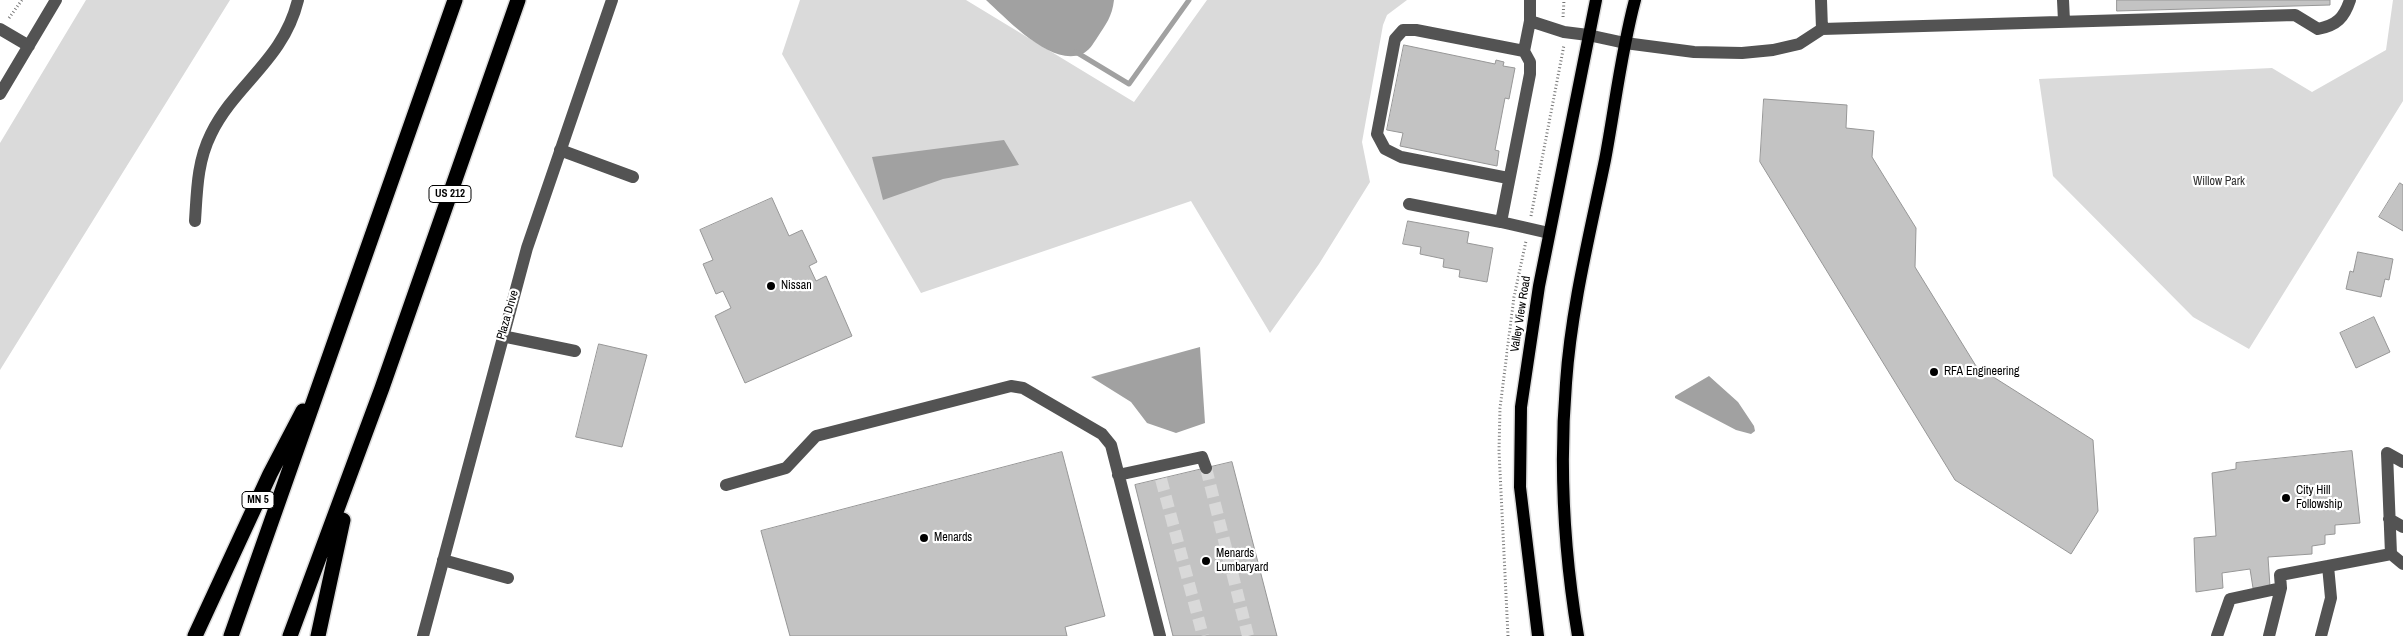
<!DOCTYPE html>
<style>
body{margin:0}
canvas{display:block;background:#fff}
</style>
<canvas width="2403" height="636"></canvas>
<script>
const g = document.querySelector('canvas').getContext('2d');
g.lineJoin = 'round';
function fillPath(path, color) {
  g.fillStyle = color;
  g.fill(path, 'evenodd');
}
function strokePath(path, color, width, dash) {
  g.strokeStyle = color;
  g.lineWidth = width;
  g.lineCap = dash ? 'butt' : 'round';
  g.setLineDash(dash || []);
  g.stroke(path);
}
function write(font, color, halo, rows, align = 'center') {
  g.font = font + ' "Archivo Narrow",sans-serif';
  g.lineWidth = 4.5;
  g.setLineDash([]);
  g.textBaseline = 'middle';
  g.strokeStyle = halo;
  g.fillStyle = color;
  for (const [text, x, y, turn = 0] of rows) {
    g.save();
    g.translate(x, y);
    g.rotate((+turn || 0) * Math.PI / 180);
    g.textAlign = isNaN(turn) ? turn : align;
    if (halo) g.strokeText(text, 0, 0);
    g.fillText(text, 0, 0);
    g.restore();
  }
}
fillPath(new Path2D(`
 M 86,0 L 230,0 L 0,370 L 0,143 Z
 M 800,0 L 966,0 L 1134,102 L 1207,0 L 1407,0 L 1387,15 L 1383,25 L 1362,142 L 1370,182 L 1319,264 L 1270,333 L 1191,201 L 921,293 L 782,54 Z
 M 2393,0 L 2403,0 L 2403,101 L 2249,349 L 2193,317 L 2053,176 L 2039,79 L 2272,68 L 2312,92 L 2386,50 Z`), '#dadada');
fillPath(new Path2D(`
 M 986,0 L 1114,0 C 1112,17 1106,24 1097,38 C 1093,44 1089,51 1082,54 C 1051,67 1007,19 986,0 Z
 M 1004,140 L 1019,165 L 943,179 L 883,200 L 872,157 Z
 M 1200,347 L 1205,423 L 1176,433 L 1147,423 L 1131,402 L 1091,377 Z
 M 1709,376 L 1738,402 L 1754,426 L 1755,431 L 1751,434 L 1736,430 L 1675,398 L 1675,396 Z`), '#a1a1a1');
strokePath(new Path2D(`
 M 1076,52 L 1129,84 L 1189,0`), '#a1a1a1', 5);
const building = new Path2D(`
 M 2117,0 L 2330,0 L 2330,5 L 2117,11 Z
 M 1404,45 L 1495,64 L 1496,60 L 1504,62 L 1503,66 L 1515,68 L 1509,99 L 1505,98 L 1495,150 L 1499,151 L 1497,166 L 1400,146 L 1403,133 L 1387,130 Z
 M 1764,99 L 1847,105 L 1846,128 L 1874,131 L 1872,157 L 1916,228 L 1915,267 L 1976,366 L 2093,440 L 2098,511 L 2071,554 L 1955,480 L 1760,162 Z
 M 2400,183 L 2403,185 L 2403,231 L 2379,217 Z
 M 772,198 L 789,236 L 802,230 L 817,262 L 809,266 L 816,281 L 826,276 L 852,336 L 745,383 L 715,316 L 731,308 L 723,291 L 716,294 L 703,264 L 713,260 L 700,230 Z
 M 1408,221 L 1469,232 L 1467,243 L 1493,248 L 1487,282 L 1459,277 L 1460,270 L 1443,267 L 1444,259 L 1420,254 L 1421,247 L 1403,244 Z
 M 2358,252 L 2393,259 L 2389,280 L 2385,279 L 2381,297 L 2346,289 L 2350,271 L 2353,272 Z
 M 2374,317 L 2390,352 L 2356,368 L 2340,333 Z
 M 599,344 L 647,355 L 622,447 L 576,437 Z
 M 2352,451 L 2360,523 L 2335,525 L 2335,534 L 2325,535 L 2325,544 L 2312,546 L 2312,554 L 2268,557 L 2270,587 L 2253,588 L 2250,569 L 2222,573 L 2223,588 L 2196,592 L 2194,538 L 2216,536 L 2212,473 L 2236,469 L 2236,463 Z
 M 1062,452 L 1105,616 L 1065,627 L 1067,636 L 790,636 L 761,531 Z
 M 1232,462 L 1277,636 L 1173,636 L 1135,485 Z`);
fillPath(building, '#c3c3c3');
strokePath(building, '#979797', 1);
strokePath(new Path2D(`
 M 1206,468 L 1248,636
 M 1161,479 L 1203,636`), '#d9d9d9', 12, [12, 6]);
const major = new Path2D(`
 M 1538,636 L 1520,487 L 1521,407 L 1539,286 L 1596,0
 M 1578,636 C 1564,552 1559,468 1566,383 C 1571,309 1590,233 1605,160 C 1615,107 1621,52 1635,0`);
const highway = new Path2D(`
 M 195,636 L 270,474 L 303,411
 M 231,636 L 455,0
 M 290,636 L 382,388 L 518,0
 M 318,636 L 343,520`);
strokePath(major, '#dbdbdb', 15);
strokePath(highway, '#dbdbdb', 18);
strokePath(new Path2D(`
 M 1563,17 L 1564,0
 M 9,18 L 22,0
 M 1531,216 L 1564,45
 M 1508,636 L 1499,451 L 1500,408 L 1514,297 L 1526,241`), '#757575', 3, [1, 2.5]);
strokePath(new Path2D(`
 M 1530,0 L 1530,21 L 1564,32 L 1588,35 L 1625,43 L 1694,52 L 1742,53 L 1773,50 L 1799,44 L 1822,29 L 2295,15 L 2318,29 C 2337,25 2344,18 2350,0
 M 1821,0 L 1822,29
 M 2063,0 L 2064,21
 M 1530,21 L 1524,51 L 1530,62 L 1530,74 L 1501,222 L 1549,233
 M 0,29 L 29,46
 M 0,94 L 56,0
 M 560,150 L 633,177
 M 1508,178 L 1401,157 L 1385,149 L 1377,134 L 1395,39 L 1403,30 L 1416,30 L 1524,51
 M 1409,204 L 1501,222
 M 195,221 C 197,191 197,162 211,134 C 236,83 283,61 298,0
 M 502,336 L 575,351
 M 1118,475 L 1202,457 L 1206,468
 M 726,485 L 786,468 L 816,436 L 1011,386 L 1023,388 L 1102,434 L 1111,445 L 1160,636
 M 2389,519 L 2403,527
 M 2391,554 L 2387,453 L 2403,462
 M 443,560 L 508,578
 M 423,636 L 527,248 L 612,0
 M 2217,636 L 2230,599 L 2281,588 L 2280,575 L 2328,566
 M 2269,636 L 2281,588
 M 2321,636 L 2331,598 L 2328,566 L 2391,554 L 2403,564`), '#535353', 12);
strokePath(major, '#000', 12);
strokePath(highway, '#000', 15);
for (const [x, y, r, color] of [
 [771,286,5,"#000"],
 [1934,372,5,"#000"],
 [2286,498,5,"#000"],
 [924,538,5,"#000"],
 [1206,561,5,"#000"]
]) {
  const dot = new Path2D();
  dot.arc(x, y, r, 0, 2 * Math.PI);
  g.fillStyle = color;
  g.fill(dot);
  strokePath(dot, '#fff', 2);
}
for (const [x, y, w] of [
 [450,194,42],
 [258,500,32]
]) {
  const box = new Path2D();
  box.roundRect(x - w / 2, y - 8.5, w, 17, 4);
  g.fillStyle = '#fff';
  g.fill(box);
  strokePath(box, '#000', 1);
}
write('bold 11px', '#000', null, [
 ["US 212",450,194],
 ["MN 5",258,500]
]);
write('12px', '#313131', '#fff', [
 ["Willow Park",2219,182]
]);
write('12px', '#000', '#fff', [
 ["Nissan",781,286],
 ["RFA Engineering",1944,372],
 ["City Hill",2296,491],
 ["Followship",2296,505],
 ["Menards",934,538],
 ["Menards",1216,554],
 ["Lumbaryard",1216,568]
], 'left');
write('12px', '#000', '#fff', [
 ["Valley View Road",1521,314,-81],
 ["Plaza Drive",508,315,-74]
]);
</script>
